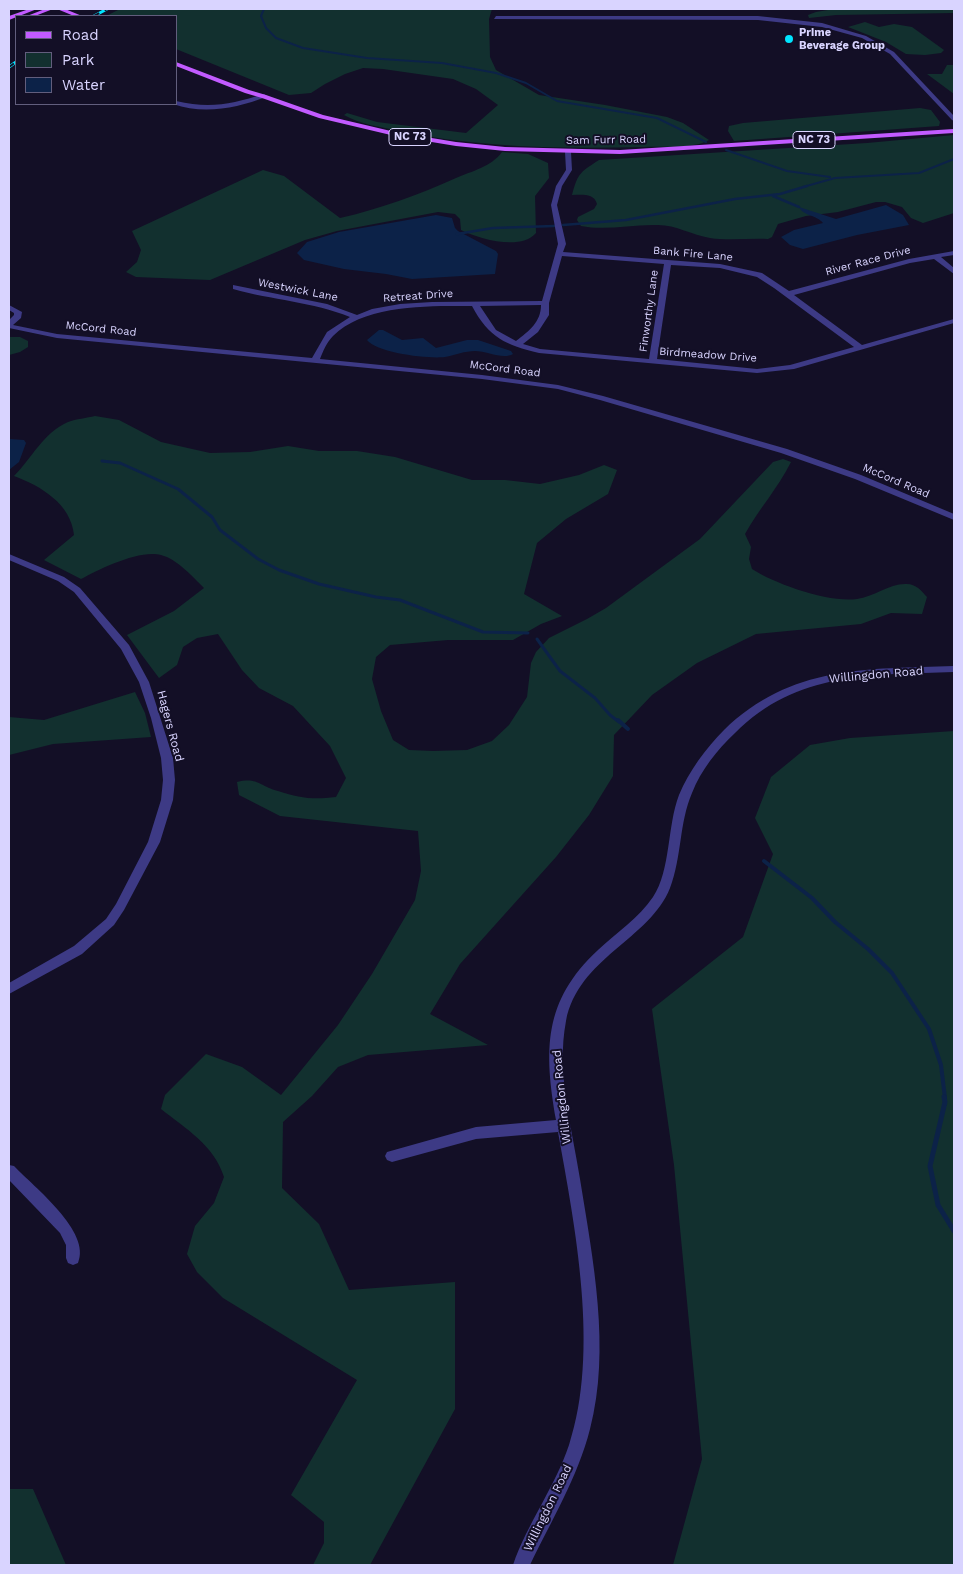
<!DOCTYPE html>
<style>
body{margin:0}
#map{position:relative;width:963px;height:1574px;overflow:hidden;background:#130f26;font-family:"Work Sans",sans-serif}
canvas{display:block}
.frame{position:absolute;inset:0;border:10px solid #d9d4ff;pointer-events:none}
.legend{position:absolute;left:15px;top:15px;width:162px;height:90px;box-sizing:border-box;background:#130f26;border:1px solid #625e7d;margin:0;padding:6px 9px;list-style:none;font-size:15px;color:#d9d4ff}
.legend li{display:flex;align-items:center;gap:10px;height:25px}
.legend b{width:25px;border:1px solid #625e7d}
</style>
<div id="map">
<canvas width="963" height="1574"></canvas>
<div class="frame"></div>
<ul class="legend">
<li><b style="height:6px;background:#c25bff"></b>Road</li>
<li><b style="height:14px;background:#12302f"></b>Park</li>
<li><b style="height:14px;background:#0c2248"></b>Water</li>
</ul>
</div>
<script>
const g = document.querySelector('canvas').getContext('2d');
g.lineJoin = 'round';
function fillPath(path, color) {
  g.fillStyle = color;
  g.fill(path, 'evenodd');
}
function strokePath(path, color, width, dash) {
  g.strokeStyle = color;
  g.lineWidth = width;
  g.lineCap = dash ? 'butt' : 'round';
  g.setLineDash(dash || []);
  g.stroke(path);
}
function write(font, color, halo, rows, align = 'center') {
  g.font = font + ' "Work Sans",sans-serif';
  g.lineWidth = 4;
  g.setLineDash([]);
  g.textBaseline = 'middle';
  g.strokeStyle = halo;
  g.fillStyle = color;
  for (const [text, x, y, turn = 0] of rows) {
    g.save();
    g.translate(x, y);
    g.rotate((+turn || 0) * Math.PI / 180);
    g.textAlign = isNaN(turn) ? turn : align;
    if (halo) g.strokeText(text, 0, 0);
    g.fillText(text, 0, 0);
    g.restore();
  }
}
fillPath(new Path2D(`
 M 120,9 L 492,9 L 489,19 L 490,57 L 496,70 L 539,95 L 605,105 L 667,117 L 683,123 L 709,140 C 694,149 663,146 645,147 C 563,149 480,148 399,131 C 381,127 359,124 344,115 L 347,113 L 377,122 L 466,133 L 498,105 L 476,89 L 453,79 L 383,69 L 363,68 L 345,74 L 325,84 L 311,93 L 289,95 L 176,49 L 176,16 L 106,16 Z
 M 834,9 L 954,9 L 954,13 L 836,15 L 809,18 L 808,15 L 816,12 Z
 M 865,22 L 879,27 L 894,24 L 912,27 L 944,50 L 941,53 L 925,55 L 906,54 L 886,42 L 848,27 Z
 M 947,65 L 954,65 L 954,94 L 927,74 L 942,74 Z
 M 920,108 L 931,110 L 940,122 L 939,126 L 734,141 L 728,131 L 729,126 L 743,123 Z
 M 954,135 L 954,213 L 923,223 L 911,218 L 902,207 L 885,202 L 876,202 L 838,212 L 806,216 L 778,224 L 772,237 L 768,239 C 749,238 729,241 710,238 C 692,235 676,225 658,225 C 632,224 606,231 581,226 L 577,220 L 578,217 L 594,209 L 597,204 C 594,193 582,195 572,195 C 578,172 581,172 599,160 L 867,143 Z
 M 502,152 L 528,154 L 548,163 L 549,178 L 535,196 L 536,233 C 521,251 479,239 461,230 L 460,219 L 455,214 L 438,212 L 337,231 L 305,240 L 210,280 L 136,277 L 126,272 L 137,262 L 141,250 L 132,231 L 263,170 L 284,176 L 340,218 C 380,209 418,195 456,178 C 472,171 491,167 502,152 Z
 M 9,337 L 20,337 L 28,341 L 28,347 L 20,352 L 9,355 Z
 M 95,416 L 119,420 L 161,442 L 210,453 L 250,452 L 288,446 L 319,451 L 357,451 L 395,457 L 472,480 L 505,480 L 540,484 L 579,475 L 604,465 L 617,470 L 608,494 L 566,519 L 537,543 L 524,594 L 562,616 L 541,624 L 513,640 L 448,640 L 390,645 L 376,657 L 372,679 L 381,711 L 393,740 L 409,750 L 433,751 L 467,750 L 492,741 L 509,725 L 527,697 L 531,663 L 536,652 L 549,638 L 587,619 L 606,608 L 700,539 L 773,462 L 783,459 L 791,462 C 778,488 759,509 745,534 L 751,547 L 749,559 L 752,569 C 775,584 829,603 857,599 C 873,597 889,584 905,584 C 915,583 921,590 927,597 L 922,614 L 891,613 L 861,624 L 756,634 L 697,663 L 652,695 L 614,735 L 613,776 L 589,815 L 556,857 L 460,964 L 430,1014 L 488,1045 L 368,1055 L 338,1067 L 312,1096 L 283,1122 L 282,1188 L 319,1224 L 349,1290 L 455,1282 L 455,1409 L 370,1565 L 313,1565 L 324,1543 L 324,1522 L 291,1495 L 357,1380 L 223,1298 L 197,1272 L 187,1254 L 195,1226 L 214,1203 L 224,1177 C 214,1145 186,1129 161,1109 L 165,1095 L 206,1054 L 242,1067 L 281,1095 L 338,1025 L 372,974 L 415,900 L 421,871 L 418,831 L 280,816 L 239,795 L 237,782 C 258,777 259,786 278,791 C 300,798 312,800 336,797 L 346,778 L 330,746 L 293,706 L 259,688 L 242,670 L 218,634 L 197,638 L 183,647 L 177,665 L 159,678 L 127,635 L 174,611 L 204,588 C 193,577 177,559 161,555 C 140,549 99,569 81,579 L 44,560 L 74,535 C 71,504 41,486 14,476 C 32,458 43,433 68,422 C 76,419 87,418 95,416 Z
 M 135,692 L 145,713 L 151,737 L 53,744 L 9,755 L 9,717 L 44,720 Z
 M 954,731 L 954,1565 L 673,1565 L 702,1459 L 674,1165 L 652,1009 L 743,937 L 773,854 L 755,818 L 771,777 L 810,745 L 850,738 Z
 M 9,1489 L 33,1489 L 66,1565 L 9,1565 Z`), '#12302f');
fillPath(new Path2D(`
 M 886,205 L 903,215 L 909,225 L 857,235 L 803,249 L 790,245 L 781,237 L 794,230 L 823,223 C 817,215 803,216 799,207 L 836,219 Z
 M 436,215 L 452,218 L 455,228 L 458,231 L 496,251 L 498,254 L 495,274 L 412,279 L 386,274 L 344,269 L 304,260 L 297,253 L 307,242 L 339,232 Z
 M 379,330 L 383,330 L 402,340 L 423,338 L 436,348 L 467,340 L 478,340 L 511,351 L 513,354 C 503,360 487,351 475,351 C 465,351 455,355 445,357 C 428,359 377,353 367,340 Z
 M 9,439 L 24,440 L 26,443 L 19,462 L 9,470 Z`), '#0c2248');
strokePath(new Path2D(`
 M 264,9 L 261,16 L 266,28 L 276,38 L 303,48 L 367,58 L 442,63 L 496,73 L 526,83 L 557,101 L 657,118 L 706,142
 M 726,150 L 787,171 L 830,177
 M 803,187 L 835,178 L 919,173 L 954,159`), '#0c2248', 2);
strokePath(new Path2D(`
 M 773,196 L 799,207
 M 563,225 L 626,220 L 735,199 L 780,194 L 807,186
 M 457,234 L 493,228 L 554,226`), '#0c2248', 2.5);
strokePath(new Path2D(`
 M 102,461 L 120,463 L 178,489 L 212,517 L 220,530 L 258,559 L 279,570 L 319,584 L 376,597 L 400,600 L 483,632 L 528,633
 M 537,639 L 560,671 L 595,698 L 610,715 L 619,722`), '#0c2248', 3);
strokePath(new Path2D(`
 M 618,720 L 628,729
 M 764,861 L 812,898 L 835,922 L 868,949 L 892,973 L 929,1029 L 941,1065 L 945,1098`), '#0c2248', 4);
strokePath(new Path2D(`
 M 944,1097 L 945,1102 L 930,1166 L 938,1205 L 954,1231`), '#0c2248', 5);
fillPath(new Path2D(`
 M 496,16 L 758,16 L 822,23 L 866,36 L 894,52 L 954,116 L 954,121 L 952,120 L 890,54 L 862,38 L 822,27 L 758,20 L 494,19 Z
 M 264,94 L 267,96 L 266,97 C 237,108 204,115 173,104 L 176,104 L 176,101 C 210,109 232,104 264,94 Z
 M 568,150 L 571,152 L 572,170 L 562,186 L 557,205 L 566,244 L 563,252 L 720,264 L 762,273 L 789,291 L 909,259 L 954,251 L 954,255 L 941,257 L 954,268 L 954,274 L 934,259 L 910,263 L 794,295 L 862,345 L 954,319 L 954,323 L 794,369 L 757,373 L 539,353 C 506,345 489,338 472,306 C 430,306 365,304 333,336 C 327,342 323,351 320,359 L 482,375 L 558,385 L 603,396 L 787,449 L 861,475 L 954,514 L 954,520 L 855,479 L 781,453 L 600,400 L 558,389 L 482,379 L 57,338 L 9,328 L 9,320 L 14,315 L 14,313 L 9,310 L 9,305 L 22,312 L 21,318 L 13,325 L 57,334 L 312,358 L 327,332 L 350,317 C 313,302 272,300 233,289 L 233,285 L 327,304 L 357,315 L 372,309 L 400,304 L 432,302 L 542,301 L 558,244 L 551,205 L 556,186 L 566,170 L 565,152 ZM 562,256 L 664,264 L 649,359 L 540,349 L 523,344 L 538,332 L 549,315 L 549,303 ZM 671,265 L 720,268 L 757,277 L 774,288 L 854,347 L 790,365 L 757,369 L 657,359 ZM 541,305 C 541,322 529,331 516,341 L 496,330 L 480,306 Z
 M 9,554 L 64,577 L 80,588 L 129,645 L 149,682 L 173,758 L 175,780 L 173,800 L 160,842 L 124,910 L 114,925 L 82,954 L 9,994 L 9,983 L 74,946 L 106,919 L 116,904 L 148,842 L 161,800 L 163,780 L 161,758 L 151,718 L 139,682 L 121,649 L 74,592 L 58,581 L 9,560 Z
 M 954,666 L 954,672 C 872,675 797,671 735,733 C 717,750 701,770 692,793 C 679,823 682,857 670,888 C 650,939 578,958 566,1021 C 556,1074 572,1127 580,1179 C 593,1260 611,1349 590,1429 C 578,1477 551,1521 530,1565 L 513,1565 C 527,1524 555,1487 569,1445 C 600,1351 575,1227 558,1132 L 476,1139 L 392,1162 L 387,1160 L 385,1156 L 387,1152 L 476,1127 L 556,1120 C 544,1050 543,1001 598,950 C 616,933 639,918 653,897 C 671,870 667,826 679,795 C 689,771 706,748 724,730 C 791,665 867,669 954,666 Z
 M 9,1165 L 14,1166 C 34,1187 92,1232 78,1263 L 73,1265 L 68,1263 L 66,1258 L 66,1245 L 60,1233 L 9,1180 Z`), '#3d3a85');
fillPath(new Path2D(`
 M 29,9 L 37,9 L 9,20 L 9,16 Z
 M 45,9 L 53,9 L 35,16 L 27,16 Z
 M 57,9 L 65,9 L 82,16 L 74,16 Z
 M 176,62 L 249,90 L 266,95 L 323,115 L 395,132 L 456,142 L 505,147 L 620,150 L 954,129 L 954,133 L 620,154 L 505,151 L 456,146 L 395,136 L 319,118 L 262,98 L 245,93 L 176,66 Z`), '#c25bff');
const rail = new Path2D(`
 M 94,16 L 107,9
 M 9,67 L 16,62`);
strokePath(rail, '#00e5ff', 3);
strokePath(rail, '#130f26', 2, [6]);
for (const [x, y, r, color] of [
 [789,39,5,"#00e5ff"]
]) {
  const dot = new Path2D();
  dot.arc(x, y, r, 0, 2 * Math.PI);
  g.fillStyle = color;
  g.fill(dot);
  strokePath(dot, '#130f26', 2);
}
write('bold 11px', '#d9d4ff', '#130f26', [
 ["Prime",799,33],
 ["Beverage Group",799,46]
], 'left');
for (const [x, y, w] of [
 [410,137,42],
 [814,140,42]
]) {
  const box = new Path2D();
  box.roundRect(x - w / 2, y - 8.5, w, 17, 4);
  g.fillStyle = '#130f26';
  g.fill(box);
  strokePath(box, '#d9d4ff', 1);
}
write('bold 11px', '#d9d4ff', null, [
 ["NC 73",410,137],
 ["NC 73",814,140]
]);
write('11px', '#d9d4ff', '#130f26', [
 ["Sam Furr Road",606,140,-1],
 ["Bank Fire Lane",693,254,5],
 ["River Race Drive",868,261,-15],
 ["Westwick Lane",298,290,11],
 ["Retreat Drive",418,296,-4],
 ["Finworthy Lane",649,311,-82],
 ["McCord Road",101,329,6],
 ["Birdmeadow Drive",708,355,4],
 ["McCord Road",505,369,7],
 ["McCord Road",896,481,23]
]);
write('12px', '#d9d4ff', '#130f26', [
 ["Willingdon Road",876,675,-5],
 ["Hagers Road",170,726,75],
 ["Willingdon Road",562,1097,-96],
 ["Willingdon Road",548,1508,-64]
]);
</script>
